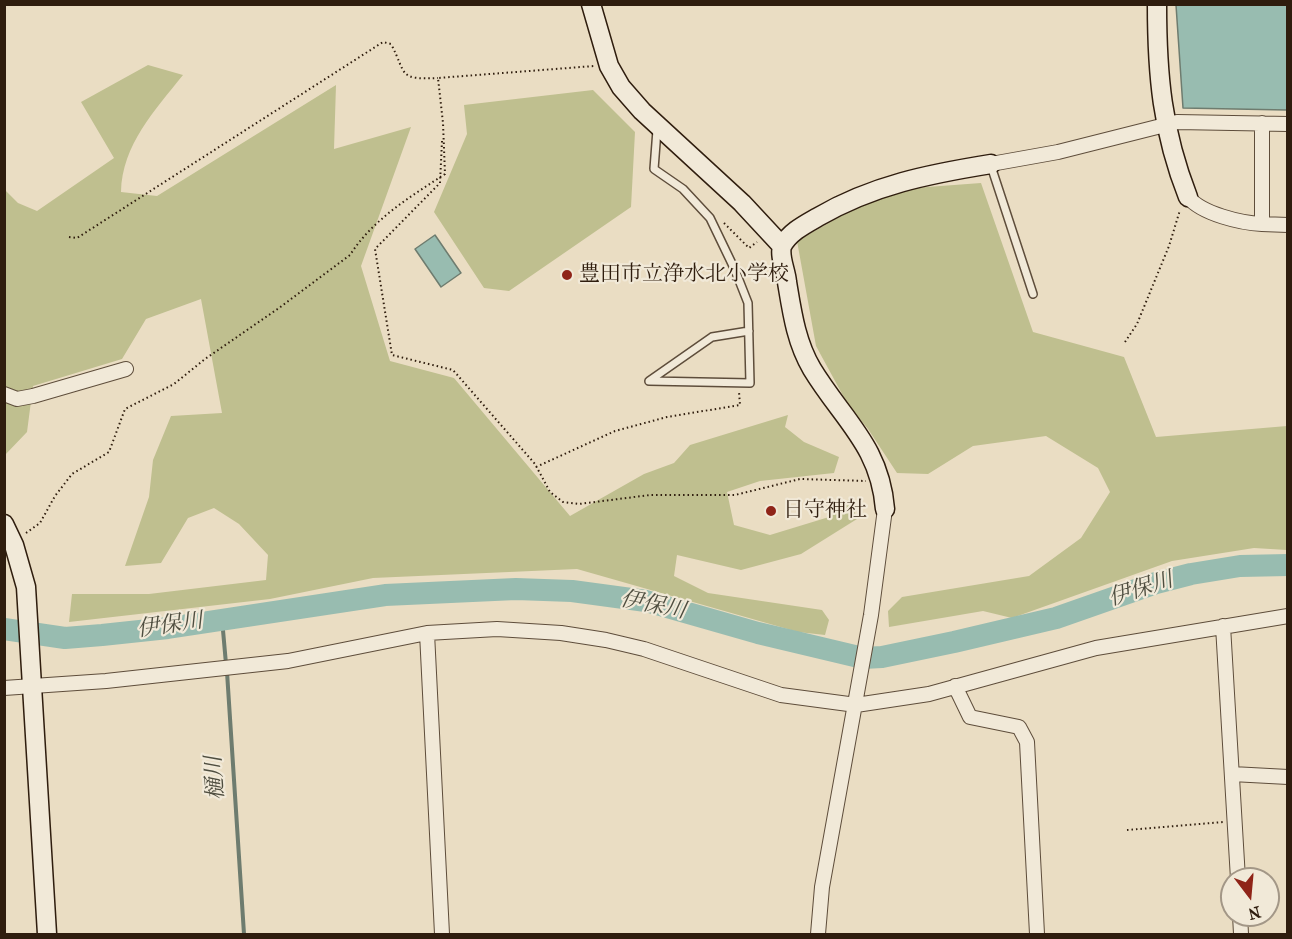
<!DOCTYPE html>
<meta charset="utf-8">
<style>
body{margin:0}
#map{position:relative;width:1292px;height:939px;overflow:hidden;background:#eaddc3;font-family:"IM FELL French Canon",serif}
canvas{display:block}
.frame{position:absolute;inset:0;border:6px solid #2f1d0e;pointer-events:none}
.north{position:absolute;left:1220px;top:867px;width:60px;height:60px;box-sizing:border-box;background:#f1e9d8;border:2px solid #a39787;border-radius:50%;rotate:164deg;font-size:16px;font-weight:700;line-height:24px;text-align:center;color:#2f1d0e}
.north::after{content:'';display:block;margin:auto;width:21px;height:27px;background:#8f2418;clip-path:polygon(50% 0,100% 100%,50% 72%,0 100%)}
</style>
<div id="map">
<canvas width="1292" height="939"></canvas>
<div class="frame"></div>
<div class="north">N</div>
</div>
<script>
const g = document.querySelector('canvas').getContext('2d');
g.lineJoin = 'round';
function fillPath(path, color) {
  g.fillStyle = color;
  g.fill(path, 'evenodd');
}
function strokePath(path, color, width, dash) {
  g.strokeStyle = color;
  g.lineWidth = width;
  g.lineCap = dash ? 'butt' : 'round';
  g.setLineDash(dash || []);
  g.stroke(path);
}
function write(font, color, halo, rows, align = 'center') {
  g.font = font + ' "IM FELL French Canon","Noto Serif JP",serif';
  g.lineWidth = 4.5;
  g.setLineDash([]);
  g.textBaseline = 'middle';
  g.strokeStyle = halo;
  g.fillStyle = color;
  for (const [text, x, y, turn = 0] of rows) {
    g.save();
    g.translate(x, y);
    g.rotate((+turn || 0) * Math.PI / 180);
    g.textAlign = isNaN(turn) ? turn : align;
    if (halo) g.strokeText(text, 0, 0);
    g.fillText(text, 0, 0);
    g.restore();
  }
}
fillPath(new Path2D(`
 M 148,65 L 183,75 C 155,110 122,145 121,192 L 157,196 L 336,85 L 334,149 L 411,127 L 361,266 L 390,361 L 454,378 L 570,516 L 644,474 L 674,463 L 690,445 L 788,415 L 785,427 L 804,442 L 839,457 L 834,473 L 760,481 L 727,492 L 734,525 L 770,535 L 829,517 L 850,498 L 857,519 L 801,554 L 741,570 L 677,555 L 674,576 L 708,593 L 822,610 L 829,620 L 825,635 L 798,632 L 577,569 L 373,578 L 270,599 L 69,622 L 72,594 L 149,594 L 266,580 L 268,555 L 239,524 L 214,508 L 188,518 L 161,563 L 125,566 L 149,497 L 153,460 L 171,416 L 222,413 L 201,299 L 146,319 L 122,359 L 33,386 L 27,432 L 5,455 L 4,189 L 18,203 L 37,211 L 114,158 L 81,102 Z
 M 593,90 L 635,132 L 631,207 L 509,291 L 484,288 L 434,212 L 467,134 L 464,105 Z
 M 981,183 L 1033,332 L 1124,357 L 1156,437 L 1287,426 L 1287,550 L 1254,548 L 1172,561 L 1012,618 L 983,611 L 889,627 L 888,611 L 902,597 L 1029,576 L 1081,538 L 1110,492 L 1098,468 L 1046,436 L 973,446 L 928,474 L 897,473 L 868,429 L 847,403 L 816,346 L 797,241 L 887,190 Z`), '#bfbf8f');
const water = new Path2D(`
 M 1176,5 L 1287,5 L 1287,110 L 1183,108 Z
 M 435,235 L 461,273 L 441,287 L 415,249 Z`);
fillPath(water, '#98bcb0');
strokePath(water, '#6e7c6f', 1.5);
strokePath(new Path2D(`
 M 222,619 L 226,664
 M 227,672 L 244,934`), '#6e7c6f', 4);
strokePath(new Path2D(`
 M 4,629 L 65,638 L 102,635 L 168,628 L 385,595 L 516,589 L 572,591 L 646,601 L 758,633 L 863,658 L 882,657 L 954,642 L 1056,618 L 1156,583 L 1191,574 L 1240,566 L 1288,565`), '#98bcb0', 22);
const lane = new Path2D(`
 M 657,130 L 654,169 L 683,189 L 710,218 L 735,270 L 748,303 L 750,383 L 649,381 L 712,337 L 749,331
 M 991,166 L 1033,294`);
const street = new Path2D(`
 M 1262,123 L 1262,224 L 1288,225
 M 991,164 L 1058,152 L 1177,122 L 1288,124
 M 1188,197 C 1202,214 1241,223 1262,224
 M 4,394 L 17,399 L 33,396 L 126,369
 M 1223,626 L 1238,879
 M 427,633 L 442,934
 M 955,686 L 970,717 L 1019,727 L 1027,742 L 1037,934
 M 4,688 L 106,681 L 288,661 L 427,633 L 497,629 L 561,633 L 606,640 L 644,649 L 781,695 L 856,705 L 929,694 L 1096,648 L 1288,616
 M 1232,774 L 1288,777
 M 1240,915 L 1241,934
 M 818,934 L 822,887 L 871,615 L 885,509`);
const secondary = new Path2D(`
 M 591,4 L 609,66 L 621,87 L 642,111 L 742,203 L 782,246
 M 1157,4 C 1157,75 1162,131 1188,197
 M 885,509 C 880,446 843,420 812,369 C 796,342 792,312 787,282 C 786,270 779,257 782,246 C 790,232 804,225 818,217 C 873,185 929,174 991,164
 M 4,524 L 14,545 L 26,587 L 47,934`);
strokePath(lane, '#5e4d3b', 10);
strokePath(street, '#5e4d3b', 16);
strokePath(secondary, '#2f1d0e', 21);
strokePath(new Path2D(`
 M 442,141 L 440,183 L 375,249 L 392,355 L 453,370 L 535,464 L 550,492 L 563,502 L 579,504 L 650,495 L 735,495 L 800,479 L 866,481
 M 724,223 L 749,248 L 757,242
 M 69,237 L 77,238 L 383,42 L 391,44 C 407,74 397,80 438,78
 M 1125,342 L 1137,324 L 1169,246 L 1180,210
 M 536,467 L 615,431 L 667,417 L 740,405 L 739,392
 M 26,533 L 40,523 L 55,496 L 72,474 L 109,452 L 125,409 L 174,384 L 205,359 L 279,308 L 350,255 C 373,219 410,197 445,174 L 443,123 L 438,78 L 594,66
 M 1127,830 L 1223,822`), '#2f1d0e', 2, [1.5, 3]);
strokePath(lane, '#f1e9d8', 7);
strokePath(street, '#f1e9d8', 14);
strokePath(secondary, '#f1e9d8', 18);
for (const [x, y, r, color] of [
 [567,275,6,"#8f2418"],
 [771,511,6,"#8f2418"]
]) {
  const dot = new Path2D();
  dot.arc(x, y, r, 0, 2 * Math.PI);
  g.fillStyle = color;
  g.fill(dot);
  strokePath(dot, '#f1e9d8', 2);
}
write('21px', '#2f1d0e', '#f1e9d8', [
 ["豊田市立浄水北小学校",579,275],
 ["日守神社",783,511]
], 'left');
write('italic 22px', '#4e4d3f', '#f1e9d8', [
 ["伊保川",1141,590,-18],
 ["伊保川",653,606,11],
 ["伊保川",170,626,-8],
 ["樋川",216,778,-94]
]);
</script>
